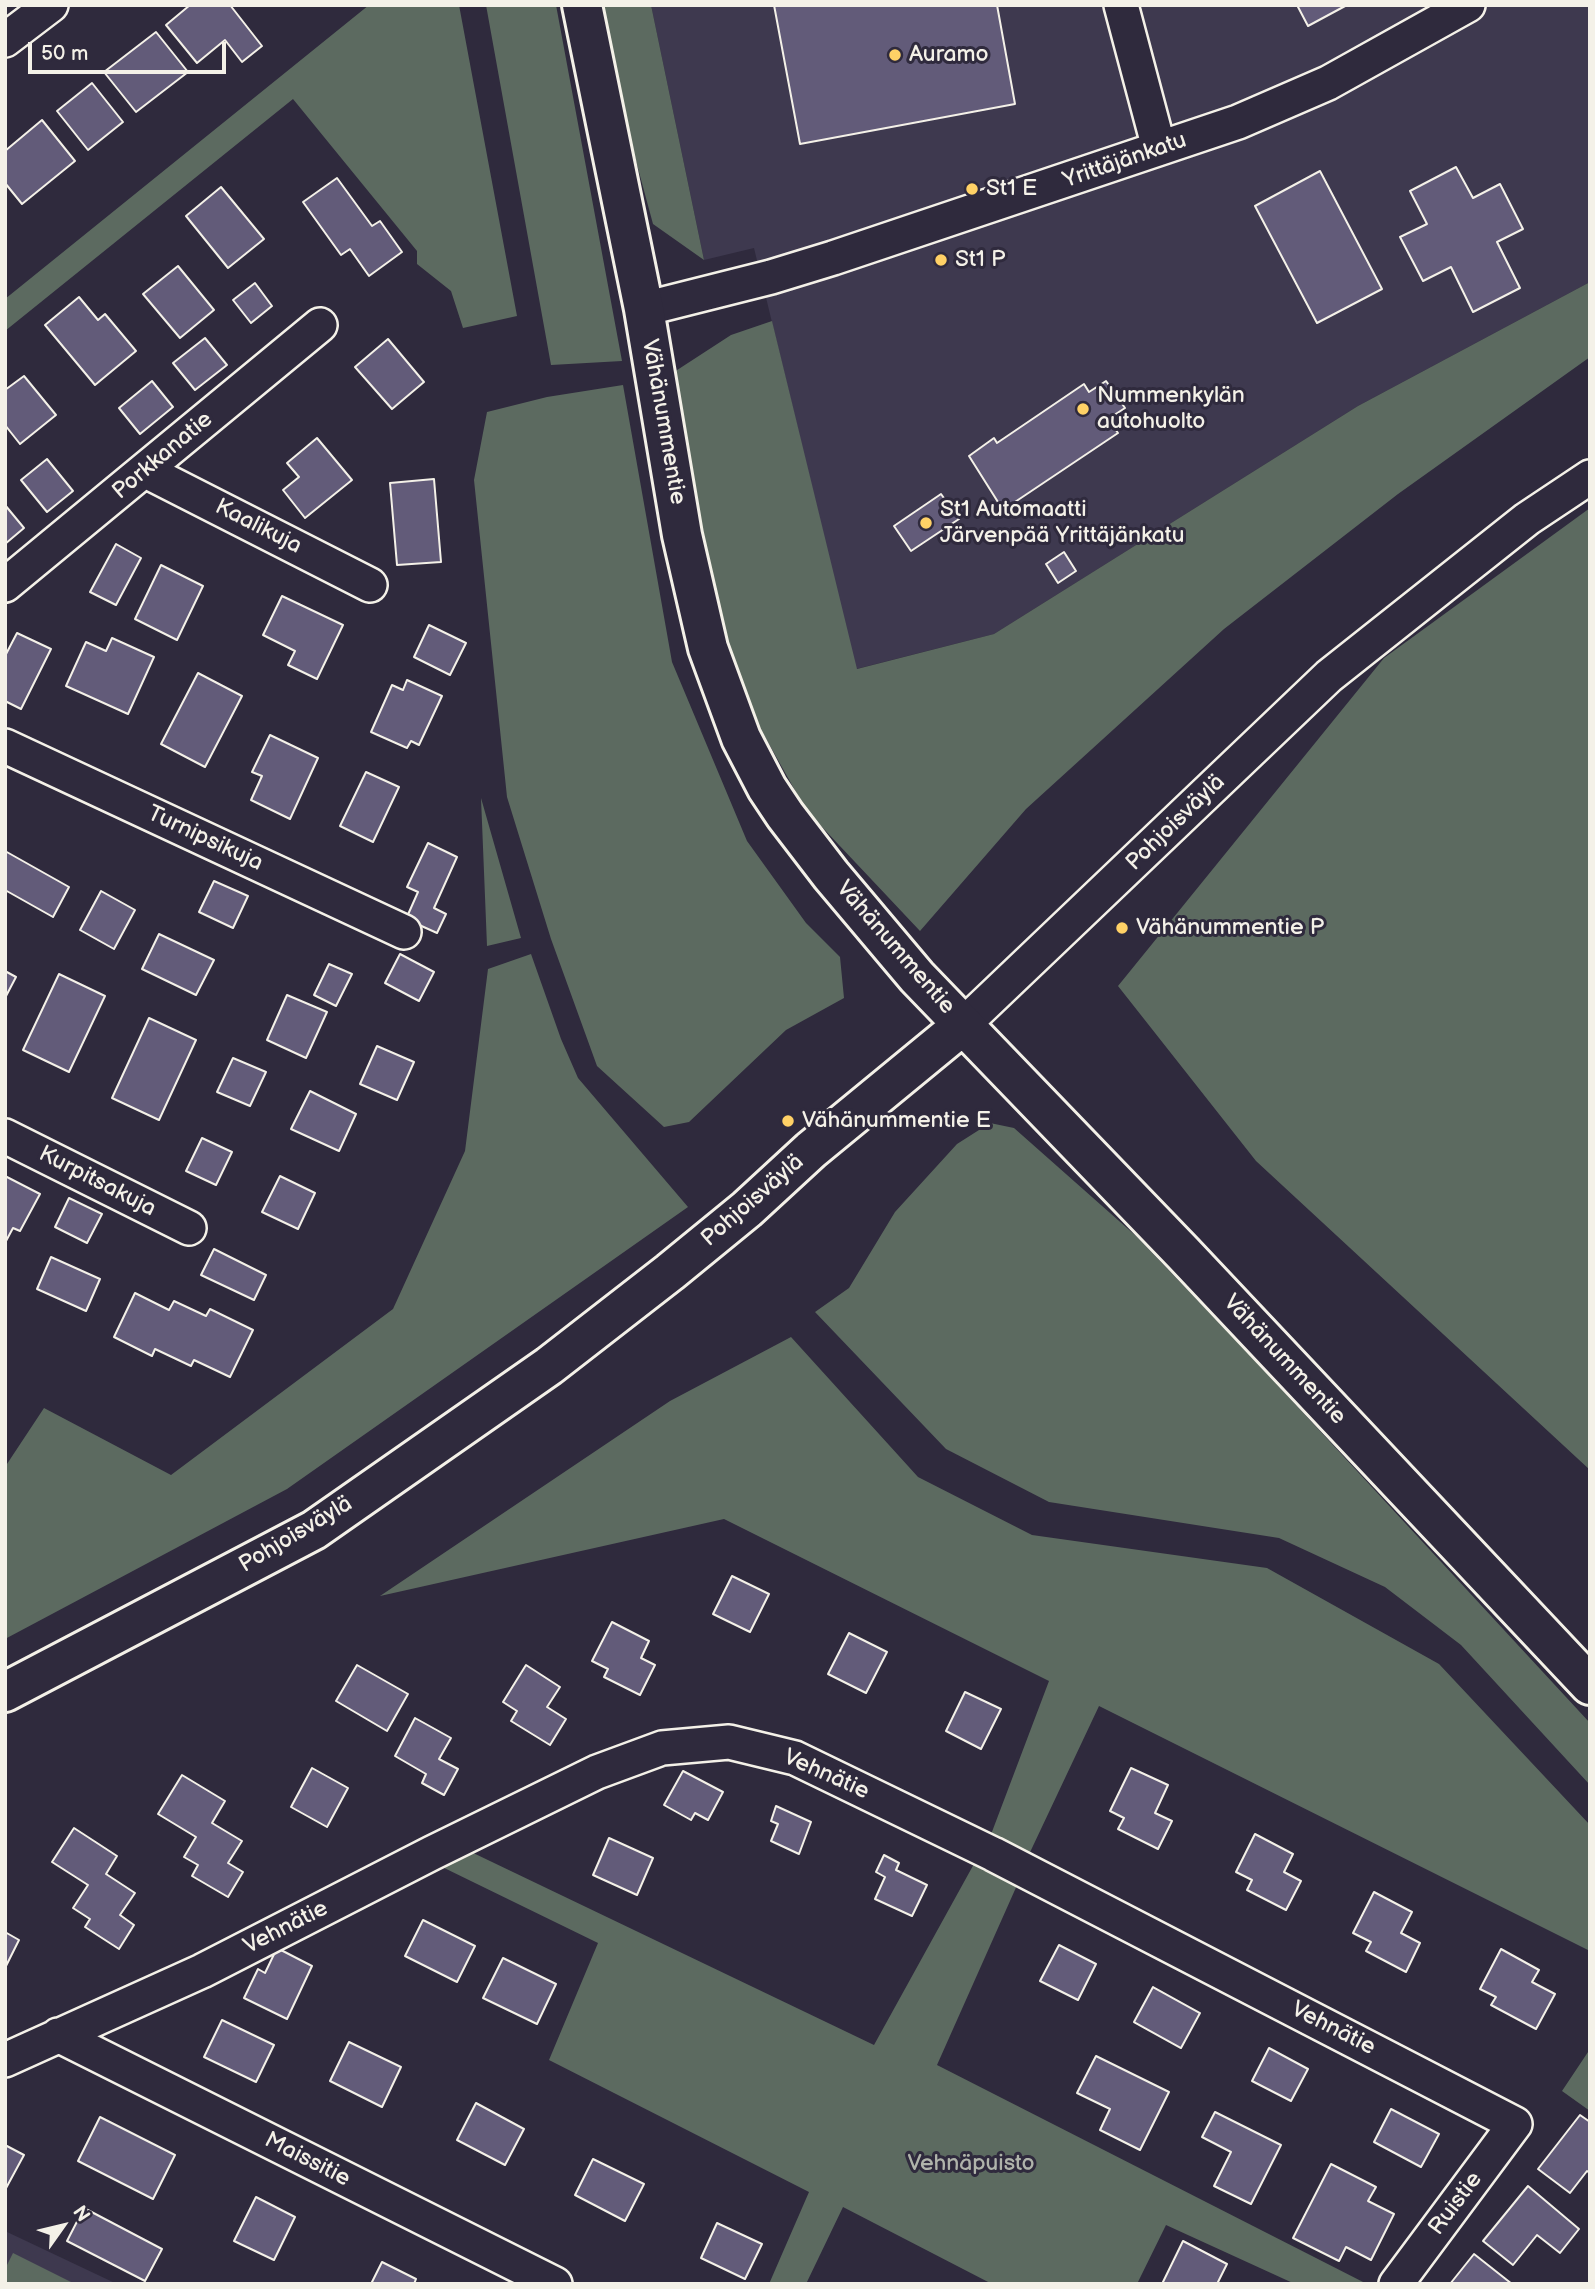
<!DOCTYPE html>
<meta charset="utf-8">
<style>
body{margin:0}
#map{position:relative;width:1595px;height:2289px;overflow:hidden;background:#2f2a3d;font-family:"Balsamiq Sans",sans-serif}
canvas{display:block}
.frame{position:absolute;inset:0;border:7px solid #f4f1e8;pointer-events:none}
.north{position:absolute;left:28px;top:2191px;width:70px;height:70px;-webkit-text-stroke:5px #2f2a3d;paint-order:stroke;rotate:56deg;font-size:19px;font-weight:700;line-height:28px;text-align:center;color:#f4f1e8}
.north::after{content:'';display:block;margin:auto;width:24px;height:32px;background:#f4f1e8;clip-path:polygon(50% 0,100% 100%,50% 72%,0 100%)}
.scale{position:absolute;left:28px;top:42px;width:198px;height:32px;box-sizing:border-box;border:4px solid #f4f1e8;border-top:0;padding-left:9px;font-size:21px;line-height:24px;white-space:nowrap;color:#f4f1e8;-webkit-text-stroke:5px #2f2a3d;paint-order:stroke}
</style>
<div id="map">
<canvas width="1595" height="2289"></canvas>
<div class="frame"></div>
<div class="north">N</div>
<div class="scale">50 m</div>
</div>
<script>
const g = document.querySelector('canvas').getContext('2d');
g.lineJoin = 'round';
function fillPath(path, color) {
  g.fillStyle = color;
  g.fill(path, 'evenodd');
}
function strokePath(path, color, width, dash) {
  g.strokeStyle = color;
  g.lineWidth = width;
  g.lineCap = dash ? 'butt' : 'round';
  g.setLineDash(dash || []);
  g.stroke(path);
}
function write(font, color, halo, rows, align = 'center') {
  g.font = font + ' "Balsamiq Sans",sans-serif';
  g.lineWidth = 6;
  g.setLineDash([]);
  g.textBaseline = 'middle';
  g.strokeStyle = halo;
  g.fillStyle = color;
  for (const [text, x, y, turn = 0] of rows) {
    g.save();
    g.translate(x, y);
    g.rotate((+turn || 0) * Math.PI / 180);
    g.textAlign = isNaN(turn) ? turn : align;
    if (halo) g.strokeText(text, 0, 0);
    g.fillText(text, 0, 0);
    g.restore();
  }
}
fillPath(new Path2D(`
 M 651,5 L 1590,5 L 1590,282 L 1358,406 L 994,634 L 856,669 L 754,248 L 704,260 Z
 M 5,2231 L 117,2284 L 5,2284 Z`), '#3e394f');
fillPath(new Path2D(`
 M 369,5 L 459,5 L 517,316 L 463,328 L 451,291 L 417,264 L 417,251 L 293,99 L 5,331 L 5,299 Z
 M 486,5 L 556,5 L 622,361 L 551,365 Z
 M 594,5 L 651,5 L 704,260 L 653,224 Z
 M 1590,282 L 1590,357 L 1398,494 L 1224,629 L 1026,809 L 920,931 L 806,810 L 732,678 L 671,374 L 731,335 L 772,321 L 857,669 L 994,634 L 1358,406 Z
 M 623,385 L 672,662 L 747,841 L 806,923 L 840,957 L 844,998 L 786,1030 L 689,1122 L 664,1127 L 597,1066 L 551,939 L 507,797 L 474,480 L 487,412 L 547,397 Z
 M 1590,508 L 1590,1470 L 1256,1161 L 1118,986 L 1384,658 Z
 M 481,798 L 521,938 L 487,946 Z
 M 531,954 L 561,1039 L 578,1078 L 688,1207 L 287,1489 L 5,1639 L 5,1467 L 44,1408 L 171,1475 L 393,1309 L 465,1151 L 488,969 Z
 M 990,1123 L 1014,1128 L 1136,1236 L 1247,1352 L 1590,1723 L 1590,1785 L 1461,1645 L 1385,1587 L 1279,1538 L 1049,1502 L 946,1449 L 815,1312 L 849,1288 L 895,1212 L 957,1144 Z
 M 791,1337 L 918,1477 L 1032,1535 L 1267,1568 L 1439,1664 L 1590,1825 L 1590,1951 L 1099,1706 L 1024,1865 L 987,1845 L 1049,1681 L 724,1519 L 380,1596 L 670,1401 Z
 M 467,1850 L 874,2045 L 980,1853 L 1022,1874 L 937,2065 L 1367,2284 L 1295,2284 L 1166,2225 L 1137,2284 L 992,2284 L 843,2207 L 806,2284 L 769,2284 L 809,2192 L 549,2060 L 598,1943 L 434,1863 Z
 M 1590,2049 L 1590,2111 L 1562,2091 Z
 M 13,2253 L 75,2284 L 5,2284 L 5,2269 Z`), '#5c6a60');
const building = new Path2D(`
 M 190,5 L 230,5 L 262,46 L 242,62 L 225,40 L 197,63 L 166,25 Z
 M 774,5 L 997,5 L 1015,104 L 800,144 Z
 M 1297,5 L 1347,5 L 1308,26 Z
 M 156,32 L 188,72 L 136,112 L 104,72 Z
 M 92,83 L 123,122 L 88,150 L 57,111 Z
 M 42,120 L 75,161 L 22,204 L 5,183 L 5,151 Z
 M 1456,167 L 1473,198 L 1500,184 L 1523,229 L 1497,242 L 1520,288 L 1473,312 L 1451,267 L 1423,281 L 1400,237 L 1427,224 L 1410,191 Z
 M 1320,171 L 1382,289 L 1317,323 L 1255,206 Z
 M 337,178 L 372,226 L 380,221 L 402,252 L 369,276 L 350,249 L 341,255 L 303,202 Z
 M 221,187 L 264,239 L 228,268 L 186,216 Z
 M 178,266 L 214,310 L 180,338 L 143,294 Z
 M 255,283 L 272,306 L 251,323 L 233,300 Z
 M 79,297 L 98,320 L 105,314 L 136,351 L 95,385 L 45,325 Z
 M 205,338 L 227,365 L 195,390 L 173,363 Z
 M 388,339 L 424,382 L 392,409 L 355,367 Z
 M 24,376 L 56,415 L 20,444 L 5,425 L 5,390 Z
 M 152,381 L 173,407 L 140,434 L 119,408 Z
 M 1106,381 L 1125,408 L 1108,419 L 1118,433 L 1003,510 L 969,456 L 994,438 L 997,443 L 1084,384 L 1089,392 Z
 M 317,438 L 352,480 L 305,518 L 283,490 L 299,477 L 287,463 Z
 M 47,459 L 73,491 L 47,512 L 21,480 Z
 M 434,479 L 441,562 L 397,565 L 390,483 Z
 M 941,494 L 959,519 L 911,551 L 894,526 Z
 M 5,505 L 24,528 L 5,544 Z
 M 116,544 L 141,558 L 116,605 L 90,592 Z
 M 1064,552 L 1076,571 L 1058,583 L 1046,564 Z
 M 161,565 L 203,586 L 177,640 L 135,619 Z
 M 282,596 L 343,625 L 317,679 L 288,665 L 295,651 L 263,635 Z
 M 429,625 L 466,643 L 450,675 L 414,657 Z
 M 17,633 L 51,649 L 21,709 L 5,701 L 5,656 Z
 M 112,638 L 154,657 L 128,714 L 66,686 L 86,642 L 106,651 Z
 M 198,673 L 242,696 L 205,767 L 161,744 Z
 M 407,680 L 442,696 L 419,745 L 411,741 L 407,748 L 371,732 L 392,685 L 403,690 Z
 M 270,735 L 318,758 L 290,819 L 251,800 L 262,776 L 252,772 Z
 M 366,772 L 399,787 L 373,842 L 340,826 Z
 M 428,843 L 457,857 L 434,908 L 446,914 L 437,933 L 406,919 L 418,892 L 407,887 Z
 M 5,851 L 69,887 L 53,917 L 5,890 Z
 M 214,881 L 248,896 L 233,928 L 199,912 Z
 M 101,891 L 135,910 L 114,949 L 80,930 Z
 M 159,934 L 214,960 L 196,995 L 142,969 Z
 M 400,954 L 434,972 L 419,1001 L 385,983 Z
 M 329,964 L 352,974 L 336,1006 L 314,995 Z
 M 5,971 L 16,977 L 5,998 Z
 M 59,974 L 105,996 L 69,1072 L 23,1050 Z
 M 287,995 L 327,1012 L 306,1058 L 267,1040 Z
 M 149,1018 L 196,1040 L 159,1120 L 112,1098 Z
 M 377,1046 L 414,1062 L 397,1100 L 360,1084 Z
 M 233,1058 L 266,1072 L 250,1106 L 217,1092 Z
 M 310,1091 L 356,1114 L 339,1151 L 291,1129 Z
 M 202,1138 L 232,1152 L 216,1185 L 186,1171 Z
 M 5,1176 L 40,1194 L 20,1231 L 13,1228 L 6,1241 Z
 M 280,1176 L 315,1193 L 298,1229 L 262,1212 Z
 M 69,1198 L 102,1214 L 87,1243 L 55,1227 Z
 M 214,1249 L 266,1275 L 254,1300 L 201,1275 Z
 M 51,1257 L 100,1279 L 86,1311 L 37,1289 Z
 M 135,1293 L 169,1310 L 174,1301 L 206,1316 L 210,1309 L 253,1330 L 230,1377 L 194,1360 L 191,1366 L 155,1349 L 152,1356 L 114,1337 Z
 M 732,1576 L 769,1594 L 750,1632 L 713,1614 Z
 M 612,1622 L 649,1641 L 641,1658 L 655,1665 L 640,1695 L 604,1677 L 608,1669 L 592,1661 Z
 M 849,1633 L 887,1652 L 866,1693 L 828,1674 Z
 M 357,1665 L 408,1694 L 387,1731 L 336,1701 Z
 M 526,1665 L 560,1687 L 547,1707 L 566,1719 L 550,1745 L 511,1721 L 517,1711 L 503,1702 Z
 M 965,1692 L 1001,1709 L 981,1749 L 946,1731 Z
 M 415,1718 L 451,1738 L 439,1759 L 458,1769 L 444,1795 L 422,1783 L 426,1774 L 395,1756 Z
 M 312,1768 L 348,1788 L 327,1827 L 291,1807 Z
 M 1131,1768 L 1168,1785 L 1155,1813 L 1172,1821 L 1158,1849 L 1118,1829 L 1124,1818 L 1110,1811 Z
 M 683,1771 L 723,1792 L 708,1820 L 695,1813 L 691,1820 L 664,1805 Z
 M 182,1775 L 225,1801 L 212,1823 L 242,1841 L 228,1863 L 243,1872 L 228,1897 L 192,1876 L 198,1865 L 184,1857 L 196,1837 L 158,1814 Z
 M 776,1806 L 811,1822 L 799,1854 L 771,1841 L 778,1824 L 771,1821 Z
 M 74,1828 L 117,1856 L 106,1874 L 135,1893 L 120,1915 L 134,1925 L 119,1949 L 85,1927 L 90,1919 L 73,1908 L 88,1885 L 52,1862 Z
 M 1255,1834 L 1293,1854 L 1284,1872 L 1301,1881 L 1286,1910 L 1247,1890 L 1252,1880 L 1236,1872 Z
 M 609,1838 L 653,1858 L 637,1895 L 593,1875 Z
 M 884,1855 L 899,1863 L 896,1870 L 927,1885 L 912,1916 L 875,1899 L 885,1877 L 876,1872 Z
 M 1374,1892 L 1412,1912 L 1401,1933 L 1420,1943 L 1406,1972 L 1366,1951 L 1371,1942 L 1353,1933 Z
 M 423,1920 L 475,1946 L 457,1982 L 405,1956 Z
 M 5,1932 L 19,1940 L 5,1968 Z
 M 1059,1945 L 1096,1964 L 1078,2000 L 1040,1981 Z
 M 277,1948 L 312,1966 L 287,2019 L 244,1998 L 258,1969 L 265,1973 Z
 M 1501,1949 L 1539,1970 L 1532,1982 L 1555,1994 L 1536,2029 L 1491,2005 L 1496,1997 L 1480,1989 Z
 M 503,1958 L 556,1984 L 537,2024 L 483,1998 Z
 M 1153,1987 L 1200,2013 L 1181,2048 L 1134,2022 Z
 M 222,2020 L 274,2045 L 256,2082 L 204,2057 Z
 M 349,2042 L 401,2067 L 382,2107 L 330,2081 Z
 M 1269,2048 L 1308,2069 L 1291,2101 L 1252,2081 Z
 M 1096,2056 L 1169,2092 L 1140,2150 L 1100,2130 L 1110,2109 L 1077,2093 Z
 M 476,2103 L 524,2129 L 505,2165 L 457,2140 Z
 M 1391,2109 L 1439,2134 L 1421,2167 L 1374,2142 Z
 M 1215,2112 L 1281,2145 L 1251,2204 L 1214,2186 L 1231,2152 L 1202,2137 Z
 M 1580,2115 L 1590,2122 L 1590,2173 L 1587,2171 L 1570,2193 L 1538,2169 Z
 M 100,2117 L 175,2155 L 153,2199 L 78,2161 Z
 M 5,2145 L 24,2155 L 5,2190 Z
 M 593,2159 L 644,2184 L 625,2221 L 575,2195 Z
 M 1331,2164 L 1376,2187 L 1368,2201 L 1394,2214 L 1371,2260 L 1346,2247 L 1339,2261 L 1293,2238 Z
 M 1528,2186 L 1579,2229 L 1560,2253 L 1537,2235 L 1513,2265 L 1483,2241 Z
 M 256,2197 L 295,2217 L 274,2260 L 234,2241 Z
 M 84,2208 L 162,2249 L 145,2281 L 67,2241 Z
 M 717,2223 L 762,2244 L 745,2279 L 701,2258 Z
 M 1183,2241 L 1227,2264 L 1217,2284 L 1162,2284 Z
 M 1474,2254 L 1512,2284 L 1450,2284 Z
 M 382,2262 L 416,2279 L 414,2284 L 371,2284 Z`);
fillPath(building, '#625b79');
strokePath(building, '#f4f1e8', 2);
const minor = new Path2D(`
 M 1121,5 L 1159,148
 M 5,40 L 51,5
 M 644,309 L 771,277 L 833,258 L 1238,122 L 1328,83 L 1468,5
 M 146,471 L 370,585
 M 5,585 L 320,325
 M 5,746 L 404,932
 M 963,1025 L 1329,676 L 1527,519 L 1590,477
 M 5,1136 L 189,1228
 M 58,2035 L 555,2284
 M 5,2060 L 202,1971 L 432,1853 L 597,1772 L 662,1748 L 729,1742 L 795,1758 L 993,1854 L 1515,2124 L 1396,2284`);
const major = new Path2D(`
 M 582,5 L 644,309 L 682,535 L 708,648 L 741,738 L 767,788 L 785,815 L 831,875 L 917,977 L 1183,1253 L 1590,1685
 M 5,1692 L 314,1530 L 549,1366 L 670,1272 L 747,1209 L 811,1150 L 963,1025`);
strokePath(minor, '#f4f1e8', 38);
strokePath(major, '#f4f1e8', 44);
strokePath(minor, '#2f2a3d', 33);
strokePath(major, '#2f2a3d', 38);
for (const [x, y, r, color] of [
 [895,55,7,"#ffd166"],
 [972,189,7,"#ffd166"],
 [941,260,7,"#ffd166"],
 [1083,409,7,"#ffd166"],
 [926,523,7,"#ffd166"],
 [1122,928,7,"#ffd166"],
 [788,1121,7,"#ffd166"]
]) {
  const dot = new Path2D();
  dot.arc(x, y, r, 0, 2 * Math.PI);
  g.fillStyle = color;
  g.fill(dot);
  strokePath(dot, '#2f2a3d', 2.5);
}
write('23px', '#f4f1e8', '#2f2a3d', [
 ["Auramo",909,55],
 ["St1 E",986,189],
 ["St1 P",955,260],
 ["Nummenkylän",1097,396],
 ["autohuolto",1097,422],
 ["St1 Automaatti",940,510],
 ["Järvenpää Yrittäjänkatu",940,536],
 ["Vähänummentie P",1136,928],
 ["Vähänummentie E",802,1121]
], 'left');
write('23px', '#f4f1e8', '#2f2a3d', [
 ["Yrittäjänkatu",1125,161,-19],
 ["Vähänummentie",663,422,80],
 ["Porkkanatie",163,456,-40],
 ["Kaalikuja",258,527,27],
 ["Pohjoisväylä",1176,823,-44],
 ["Turnipsikuja",205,839,25],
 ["Vähänummentie",895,948,49],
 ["Kurpitsakuja",97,1182,27],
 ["Pohjoisväylä",753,1201,-41],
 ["Vähänummentie",1284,1360,47],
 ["Pohjoisväylä",296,1535,-31],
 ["Vehnätie",826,1775,24],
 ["Vehnätie",286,1928,-27],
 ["Vehnätie",1333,2029,27],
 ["Maissitie",307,2160,27],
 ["Ruistie",1456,2204,-53]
]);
write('23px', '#b0b4ab', '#2f2a3d', [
 ["Vehnäpuisto",971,2164]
]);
</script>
